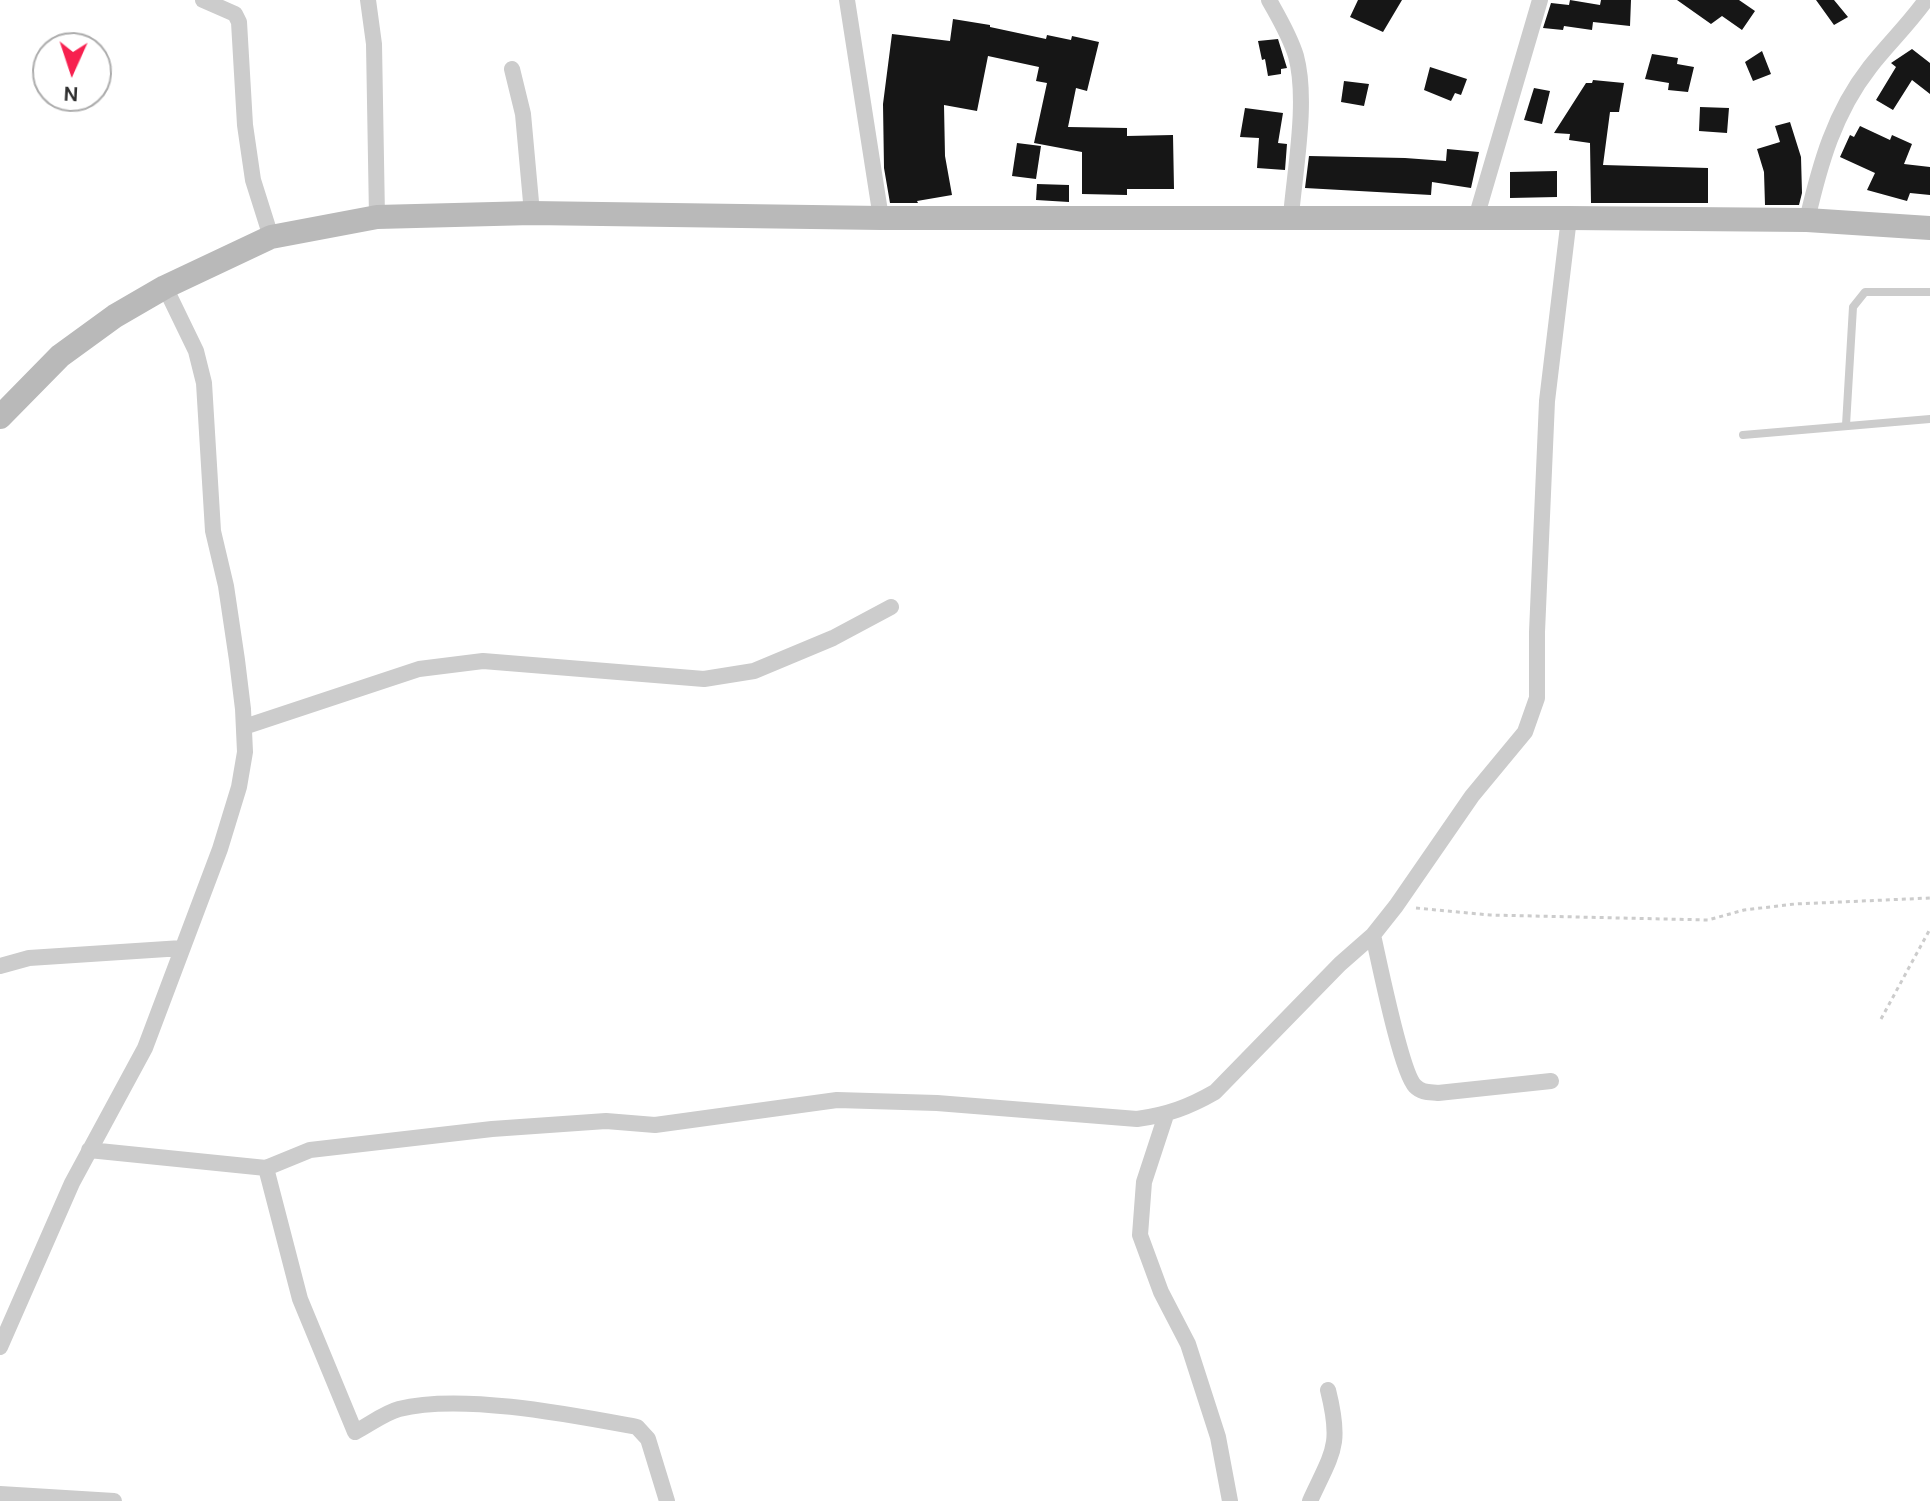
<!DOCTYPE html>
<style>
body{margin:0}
#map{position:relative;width:1930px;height:1501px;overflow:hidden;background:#fff;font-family:Karla,sans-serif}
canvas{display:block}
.north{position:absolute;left:32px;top:32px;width:80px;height:80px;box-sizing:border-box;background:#fff;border:2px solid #acacac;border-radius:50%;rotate:183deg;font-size:22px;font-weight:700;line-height:32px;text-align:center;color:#2f2f2f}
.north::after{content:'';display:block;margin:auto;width:28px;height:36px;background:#f7204f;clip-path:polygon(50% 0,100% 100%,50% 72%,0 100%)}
</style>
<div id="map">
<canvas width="1930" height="1501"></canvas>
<div class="north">N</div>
</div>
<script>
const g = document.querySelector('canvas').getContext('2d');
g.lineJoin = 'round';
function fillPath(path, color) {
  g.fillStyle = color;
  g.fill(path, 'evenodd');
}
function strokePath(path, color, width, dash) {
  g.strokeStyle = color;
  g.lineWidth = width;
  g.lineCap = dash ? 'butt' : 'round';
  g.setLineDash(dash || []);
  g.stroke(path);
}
fillPath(new Path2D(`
 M 1358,0 L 1402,0 L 1383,32 L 1350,17 Z
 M 1570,0 L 1600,5 L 1601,0 L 1631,0 L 1630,26 L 1593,22 L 1592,30 L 1564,26 L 1563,30 L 1543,28 L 1551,3 L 1569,5 Z
 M 1677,0 L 1739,0 L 1755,11 L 1742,30 L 1722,16 L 1711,24 Z
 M 1816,0 L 1834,0 L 1848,17 L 1834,25 Z
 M 953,19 L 990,25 L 990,27 L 1046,39 L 1047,35 L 1071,40 L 1072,36 L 1099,42 L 1087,91 L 1076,88 L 1068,127 L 1127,128 L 1127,136 L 1173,135 L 1174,189 L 1127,189 L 1127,195 L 1082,194 L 1082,152 L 1034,143 L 1047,83 L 1036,81 L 1039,67 L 988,56 L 977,111 L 944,105 L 945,156 L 952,195 L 917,201 L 918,203 L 890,203 L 884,168 L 883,104 L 892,34 L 950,41 Z
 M 1278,39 L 1287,68 L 1281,69 L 1281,74 L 1268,76 L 1265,59 L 1262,60 L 1258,41 Z
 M 1912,49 L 1930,63 L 1930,94 L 1912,80 L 1893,110 L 1876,100 L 1896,67 L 1891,63 Z
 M 1762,51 L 1771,74 L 1753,81 L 1745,62 Z
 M 1652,54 L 1678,58 L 1677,64 L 1694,67 L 1688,92 L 1668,90 L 1669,83 L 1645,79 Z
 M 1430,67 L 1467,79 L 1461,95 L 1455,93 L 1451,101 L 1424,90 Z
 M 1593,80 L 1624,83 L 1619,112 L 1610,112 L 1603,165 L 1708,168 L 1708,203 L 1591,203 L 1590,143 L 1569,140 L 1570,134 L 1554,133 L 1586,83 L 1592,83 Z
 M 1344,81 L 1369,84 L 1364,106 L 1341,102 Z
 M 1534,88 L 1550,91 L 1542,124 L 1524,120 Z
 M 1700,107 L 1729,108 L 1727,133 L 1699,131 Z
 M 1245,108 L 1283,113 L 1278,143 L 1287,144 L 1285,170 L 1257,168 L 1259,138 L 1240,137 Z
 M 1790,122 L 1801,157 L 1802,193 L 1799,205 L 1765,205 L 1764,172 L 1757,149 L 1780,142 L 1775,126 Z
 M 1860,126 L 1890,140 L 1892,135 L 1912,144 L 1904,164 L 1930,167 L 1930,195 L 1910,193 L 1907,201 L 1867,190 L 1875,173 L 1840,157 L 1850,135 L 1854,137 Z
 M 1017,143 L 1041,146 L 1036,179 L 1012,176 Z
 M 1447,149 L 1479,152 L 1471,188 L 1432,182 L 1431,195 L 1305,188 L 1309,156 L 1405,158 L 1446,161 Z
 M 1557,171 L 1557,197 L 1510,198 L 1510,172 Z
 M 1037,184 L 1069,185 L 1069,202 L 1036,200 Z`), '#161616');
strokePath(new Path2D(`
 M 1416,908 L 1490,915 L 1708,920 L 1744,910 L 1795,904 L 1930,898
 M 1881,1019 L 1930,929`), '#ccc', 3, [4, 4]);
strokePath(new Path2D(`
 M 1846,425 L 1853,307 L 1865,292 L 1930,292
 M 1743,435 L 1930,419`), '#ccc', 8);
strokePath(new Path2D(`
 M 203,0 L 235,14 L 239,22 L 245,125 L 253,180 L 271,237
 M 368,0 L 374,44 L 377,217
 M 847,0 L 881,218
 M 1269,0 C 1279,18 1290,36 1296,56 C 1308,100 1295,169 1291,216
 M 512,69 L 523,114 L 532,213
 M 1476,218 L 1540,0
 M 1807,220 C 1820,164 1834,113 1870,67 C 1888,44 1909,24 1926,0
 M 244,727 L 419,669 L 483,661 L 704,679 L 754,671 L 833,638 L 891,607
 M 1373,935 C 1379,961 1401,1072 1415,1086 C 1422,1093 1429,1092 1438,1093 L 1551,1081
 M 0,966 L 29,958 L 182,948
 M 1166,1115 L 1144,1182 L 1140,1235 L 1161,1292 L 1188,1344 L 1218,1437 L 1230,1501
 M 89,1150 L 266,1168 L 310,1150 L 492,1129 L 606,1121 L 655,1125 L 837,1100 L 937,1103 L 1137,1119 C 1167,1115 1189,1107 1215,1092 L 1340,964 L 1373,935 L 1396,906 L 1472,796 L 1525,732 L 1537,698 L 1537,632 L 1547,401 L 1569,218
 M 266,1168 L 300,1299 L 355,1432 C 369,1425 384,1413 399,1409 C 461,1393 572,1415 637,1427 L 648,1439 L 667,1501
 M 0,1347 L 72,1183 L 145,1048 L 220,849 L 239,787 L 245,752 L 243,709 L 237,660 L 226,586 L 213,531 L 204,383 L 196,351 L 165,287
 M 0,1494 L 114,1501
 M 1310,1501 C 1333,1451 1342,1446 1328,1390`), '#ccc', 16);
strokePath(new Path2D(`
 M 0,417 L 60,356 L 115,316 L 165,287 L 271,237 L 377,217 L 532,213 L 881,218 L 1569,218 L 1807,220 L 1930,228`), '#b9b9b9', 24);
</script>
